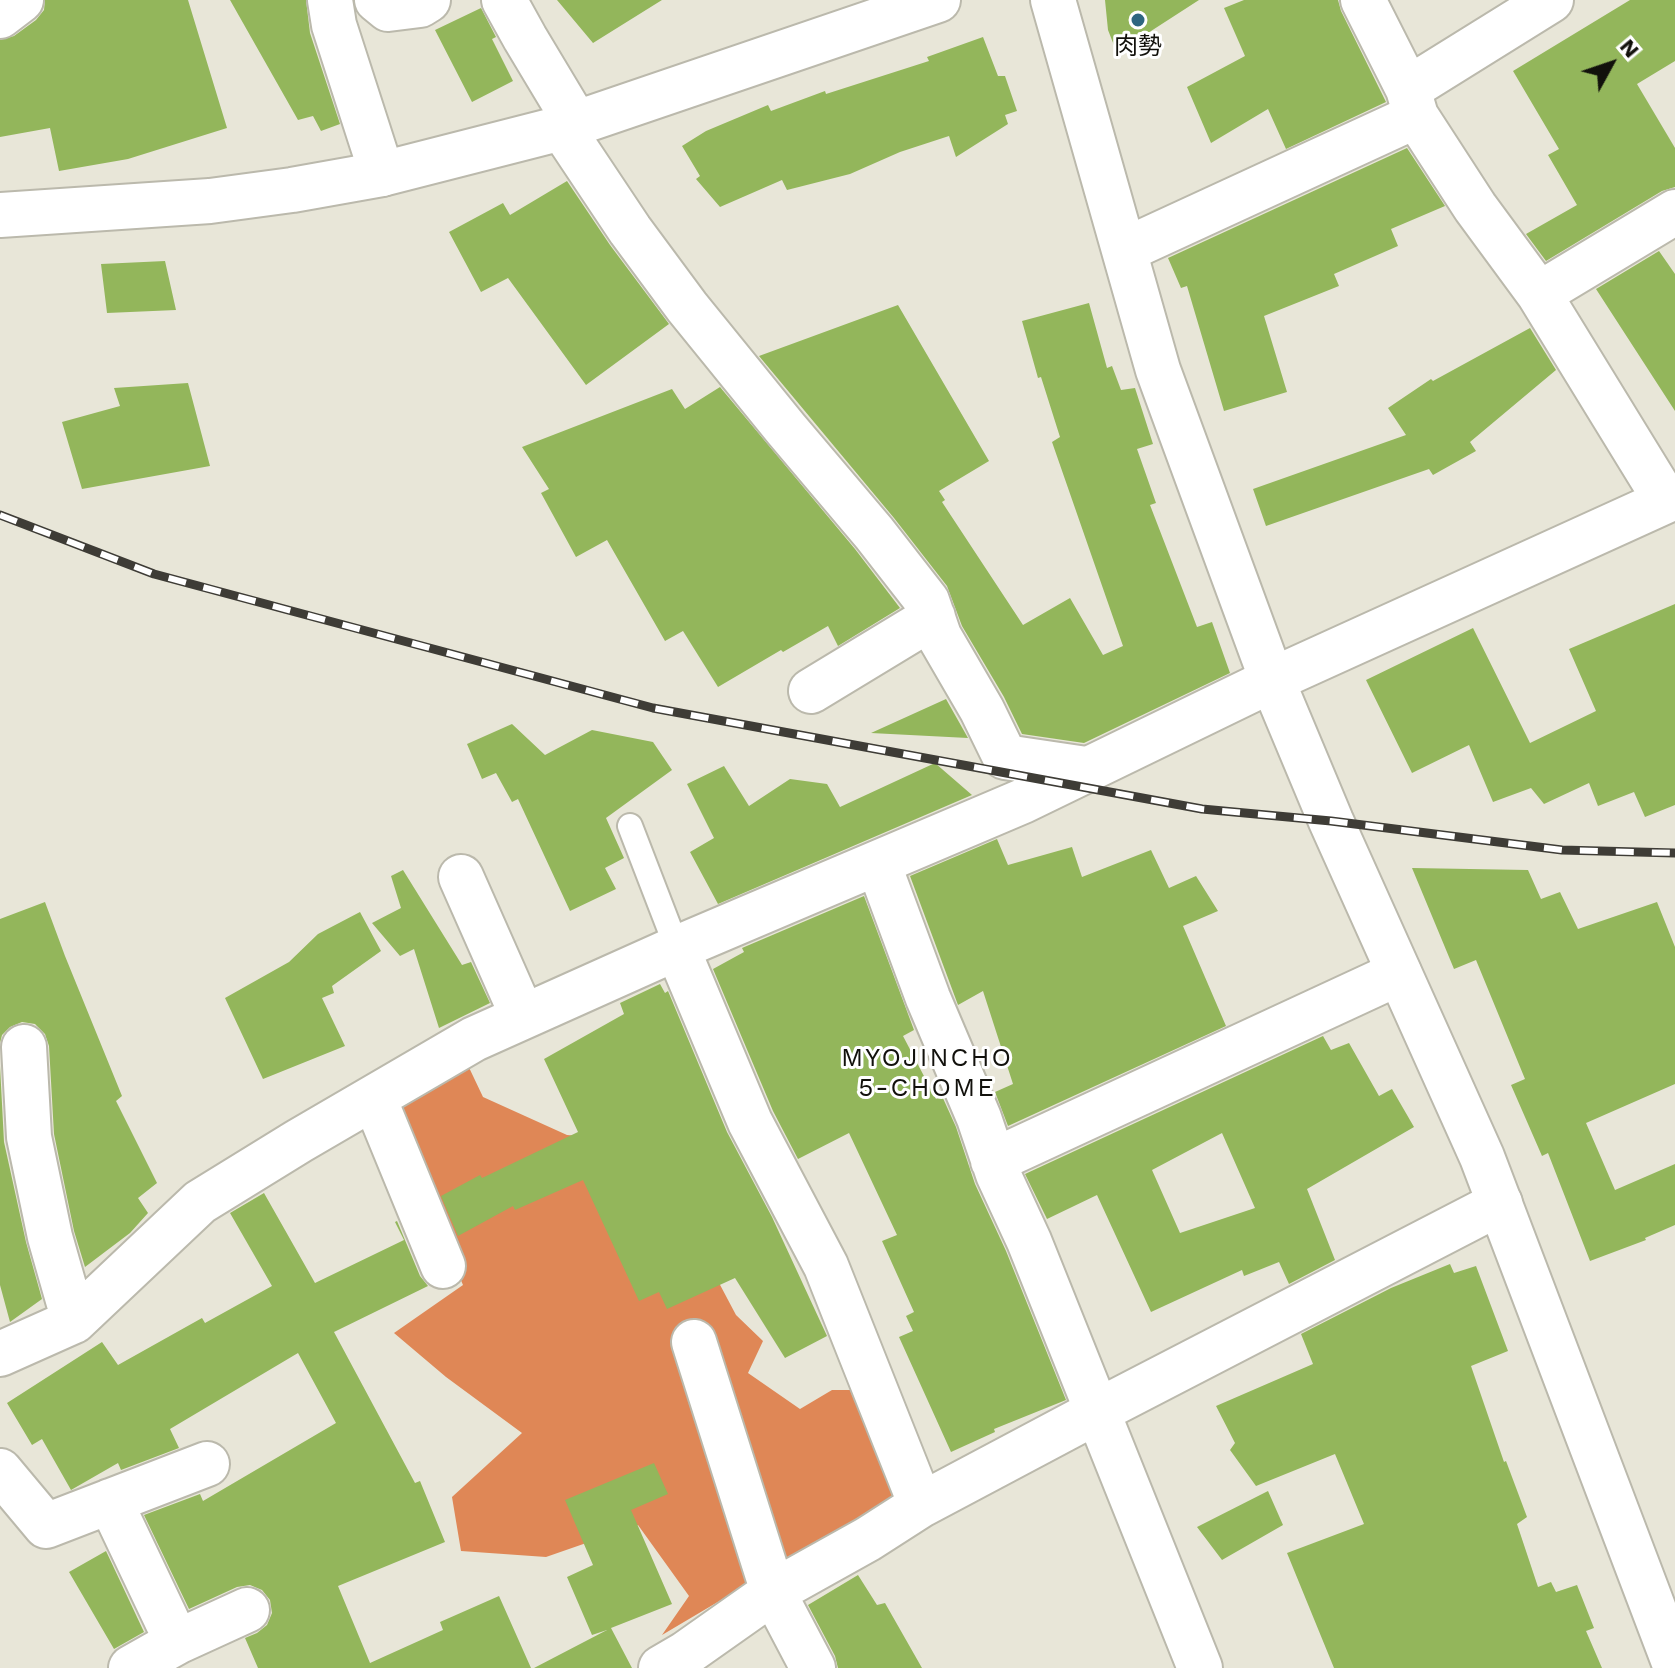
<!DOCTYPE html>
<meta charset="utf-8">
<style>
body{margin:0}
#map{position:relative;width:1675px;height:1668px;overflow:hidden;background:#e8e6d8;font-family:"Work Sans",sans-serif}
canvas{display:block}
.north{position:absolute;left:1571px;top:24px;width:80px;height:80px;-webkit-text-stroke:6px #fff;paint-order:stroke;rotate:50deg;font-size:22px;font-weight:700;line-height:32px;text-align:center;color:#12110c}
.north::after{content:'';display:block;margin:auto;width:28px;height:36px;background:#12110c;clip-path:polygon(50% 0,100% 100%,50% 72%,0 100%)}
</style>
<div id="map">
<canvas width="1675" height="1668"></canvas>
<div class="north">N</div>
</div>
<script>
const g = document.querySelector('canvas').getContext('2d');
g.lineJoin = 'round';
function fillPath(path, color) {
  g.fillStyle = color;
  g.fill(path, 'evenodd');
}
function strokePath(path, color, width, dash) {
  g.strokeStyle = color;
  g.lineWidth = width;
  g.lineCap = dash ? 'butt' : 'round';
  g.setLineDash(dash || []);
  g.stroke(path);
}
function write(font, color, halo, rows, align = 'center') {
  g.font = font + ' "Work Sans","Noto Sans JP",sans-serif';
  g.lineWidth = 6;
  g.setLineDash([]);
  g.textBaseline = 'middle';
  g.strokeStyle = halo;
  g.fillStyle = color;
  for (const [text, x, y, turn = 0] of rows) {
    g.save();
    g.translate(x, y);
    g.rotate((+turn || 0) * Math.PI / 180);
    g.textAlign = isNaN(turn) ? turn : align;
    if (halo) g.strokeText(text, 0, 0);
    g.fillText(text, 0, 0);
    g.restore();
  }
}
fillPath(new Path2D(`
 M 464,1057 L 483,1097 L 567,1135 L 669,1143 L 691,1230 L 736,1315 L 763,1341 L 748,1373 L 800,1409 L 832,1390 L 850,1390 L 895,1497 L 662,1635 L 689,1596 L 638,1525 L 546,1557 L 461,1551 L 452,1497 L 522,1433 L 446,1377 L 394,1333 L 463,1285 L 422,1189 L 394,1108 Z`), '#df8756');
fillPath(new Path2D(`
 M 45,0 L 188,0 L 227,128 L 128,159 L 59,171 L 50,128 L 0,137 L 0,40 L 14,36 L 36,20 L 44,10 Z
 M 230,0 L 306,0 L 310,33 L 340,124 L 321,131 L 313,116 L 298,120 Z
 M 557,0 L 662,0 L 593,43 Z
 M 1105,0 L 1199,0 L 1117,53 L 1108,30 Z
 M 1244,0 L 1338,0 L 1341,11 L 1386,102 L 1286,149 L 1268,109 L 1211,143 L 1187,87 L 1245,56 L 1224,8 Z
 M 1630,0 L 1675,0 L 1675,61 L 1637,84 L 1675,148 L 1675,187 L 1662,191 L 1546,261 L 1526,234 L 1577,205 L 1548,155 L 1559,149 L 1513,71 Z
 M 481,8 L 496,37 L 492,39 L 513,81 L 472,102 L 435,30 Z
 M 983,37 L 998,76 L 1005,76 L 1017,111 L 1005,115 L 1008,124 L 956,157 L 949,136 L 900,152 L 850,174 L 787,190 L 782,180 L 720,207 L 696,179 L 700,176 L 682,146 L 706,131 L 768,105 L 771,111 L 825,91 L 826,94 L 929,61 L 927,57 Z
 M 1407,148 L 1445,206 L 1391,229 L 1398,246 L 1334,274 L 1339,286 L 1264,316 L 1287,392 L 1224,411 L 1187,286 L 1181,288 L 1168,258 Z
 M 567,181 L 610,245 L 669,324 L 586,385 L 508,278 L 481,292 L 449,232 L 503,203 L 510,215 Z
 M 1659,251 L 1675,274 L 1675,411 L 1596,289 Z
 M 165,261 L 176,310 L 107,313 L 101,264 Z
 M 1089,303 L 1107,368 L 1112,366 L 1121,390 L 1135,388 L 1153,444 L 1137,449 L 1156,503 L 1150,505 L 1197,627 L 1212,622 L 1230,673 L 1084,743 L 1022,734 L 1004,697 L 962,626 L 947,586 L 894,518 L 759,356 L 898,305 L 989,461 L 939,491 L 945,500 L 942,502 L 1023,625 L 1070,598 L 1103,655 L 1123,646 L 1052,442 L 1060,437 L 1041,377 L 1038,378 L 1022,321 Z
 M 1530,328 L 1556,370 L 1470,442 L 1476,451 L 1433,475 L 1429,469 L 1266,526 L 1253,489 L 1406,435 L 1388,408 L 1431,379 L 1433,381 Z
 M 188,383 L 210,466 L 82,489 L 62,422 L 120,406 L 114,388 Z
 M 720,387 L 855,549 L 900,608 L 838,646 L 828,626 L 783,652 L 781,650 L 718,687 L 683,631 L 665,641 L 607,540 L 576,557 L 541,493 L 549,489 L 522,447 L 672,389 L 685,409 Z
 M 1675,604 L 1675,805 L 1645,817 L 1634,792 L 1598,806 L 1589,783 L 1544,804 L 1531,788 L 1493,802 L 1469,745 L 1412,773 L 1366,680 L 1473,628 L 1530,743 L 1596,711 L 1569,649 Z
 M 946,699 L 968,738 L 871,733 Z
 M 512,724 L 545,755 L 592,730 L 653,742 L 672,770 L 606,818 L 624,858 L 605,868 L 616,889 L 570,911 L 518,799 L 512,802 L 496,773 L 482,779 L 467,744 Z
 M 935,763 L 972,795 L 718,904 L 690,852 L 714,838 L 687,784 L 724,766 L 749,806 L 790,779 L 827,784 L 840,807 Z
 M 997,839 L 1008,865 L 1072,847 L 1082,877 L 1151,850 L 1169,888 L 1196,876 L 1218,911 L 1183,926 L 1226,1026 L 1008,1126 L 995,1092 L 1013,1084 L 983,991 L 958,1005 L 910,876 Z
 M 1412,868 L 1528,870 L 1541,899 L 1560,892 L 1578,929 L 1657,902 L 1675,947 L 1675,1084 L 1586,1123 L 1615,1190 L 1675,1164 L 1675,1225 L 1645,1238 L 1646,1240 L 1590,1261 L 1548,1153 L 1542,1156 L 1511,1085 L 1525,1079 L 1476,960 L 1454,969 Z
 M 403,870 L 462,965 L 471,962 L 490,1003 L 439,1028 L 414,949 L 400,956 L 372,923 L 401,908 L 391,876 Z
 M 864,896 L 914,1030 L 903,1036 L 936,1099 L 942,1096 L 956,1127 L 975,1184 L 1006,1251 L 1066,1400 L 994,1429 L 995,1432 L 951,1452 L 899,1337 L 913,1331 L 906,1316 L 914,1312 L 882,1241 L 897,1235 L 849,1133 L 798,1159 L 773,1111 L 713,969 L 744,952 L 742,948 Z
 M 45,902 L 65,956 L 122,1096 L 116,1101 L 157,1183 L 138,1198 L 148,1213 L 130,1233 L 85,1267 L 74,1231 L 54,1134 L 49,1046 L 45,1034 L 35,1024 L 22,1022 L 10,1027 L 2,1035 L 0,1043 L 0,919 Z
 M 360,912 L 381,951 L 332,986 L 334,993 L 322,998 L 345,1046 L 263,1079 L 225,998 L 289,962 L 318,934 Z
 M 660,984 L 665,993 L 668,991 L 727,1132 L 772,1217 L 827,1336 L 785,1358 L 735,1278 L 667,1309 L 659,1292 L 639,1301 L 583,1180 L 515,1210 L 513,1206 L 458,1236 L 441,1196 L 480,1175 L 482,1178 L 578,1132 L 544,1059 L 624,1014 L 620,1003 Z
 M 1323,1036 L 1331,1050 L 1349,1043 L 1379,1096 L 1392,1089 L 1414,1127 L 1307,1189 L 1335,1260 L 1289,1284 L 1279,1262 L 1244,1276 L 1242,1270 L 1151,1312 L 1097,1195 L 1047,1219 L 1025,1174 ZM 1222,1133 L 1255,1208 L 1180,1233 L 1152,1170 Z
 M 0,1066 L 4,1142 L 26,1242 L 42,1299 L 10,1322 L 0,1285 Z
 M 264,1193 L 315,1283 L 404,1240 L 395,1222 L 397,1221 L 420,1276 L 428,1286 L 334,1332 L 415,1483 L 420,1481 L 445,1542 L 338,1586 L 370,1663 L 443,1630 L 440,1622 L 499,1596 L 531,1668 L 258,1668 L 245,1638 L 257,1633 L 267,1625 L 272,1613 L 270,1600 L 262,1590 L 250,1585 L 237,1587 L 189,1609 L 144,1515 L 200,1494 L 203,1501 L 336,1423 L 298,1353 L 170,1429 L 179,1448 L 121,1470 L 118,1463 L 71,1490 L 42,1439 L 32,1445 L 7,1403 L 102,1342 L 118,1365 L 202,1318 L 205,1323 L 272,1286 L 230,1213 Z
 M 1450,1264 L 1454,1273 L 1476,1266 L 1508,1351 L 1471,1366 L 1504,1462 L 1506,1461 L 1527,1517 L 1517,1524 L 1538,1587 L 1551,1582 L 1556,1592 L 1577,1585 L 1594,1628 L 1586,1631 L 1602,1668 L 1334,1668 L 1287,1553 L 1364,1524 L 1335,1454 L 1256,1486 L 1230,1450 L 1235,1443 L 1216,1406 L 1313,1364 L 1301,1334 L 1391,1288 Z
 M 654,1463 L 668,1494 L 631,1510 L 672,1604 L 611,1628 L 632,1668 L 534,1668 L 607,1630 L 592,1635 L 567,1577 L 593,1565 L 565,1500 Z
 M 1268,1491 L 1283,1525 L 1222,1560 L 1197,1527 Z
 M 106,1551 L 144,1632 L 114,1649 L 69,1572 Z
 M 858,1575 L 877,1605 L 885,1603 L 922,1668 L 838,1668 L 835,1656 L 808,1605 Z`), '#93b65b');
const service = new Path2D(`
 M 630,826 L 677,948`);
const minor = new Path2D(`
 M 330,0 L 334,25 L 382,174
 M 377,0 L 388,9 L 420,5 L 428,0
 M 504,0 L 525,38 L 576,123
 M 0,16 L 21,0
 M 1408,89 L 1551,0
 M 562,128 L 630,230 L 687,307 L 786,429 L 874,533 L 927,601 L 939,636 L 982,710 L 1005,757 L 1086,769
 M 1125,250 L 1416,116
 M 1539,294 L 1675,212
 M 811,691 L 933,617
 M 878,863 L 928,998 L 979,1118 L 998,1174 L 1029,1241 L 1200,1668
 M 461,877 L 523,1017
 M 677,948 L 750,1122 L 826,1266 L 921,1505 L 1098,1411 L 1500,1203
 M 24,1047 L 29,1137 L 50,1237 L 74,1321
 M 374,1098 L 443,1266
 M 993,1161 L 1399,973
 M 694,1342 L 773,1592 L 813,1668
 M 0,1354 L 74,1321 L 200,1202 L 299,1141 L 474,1039 L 677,948 L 1023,801 L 1272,680 L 1666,501 L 1539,294 L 1475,207 L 1416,116 L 1408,89 L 1363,0
 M 0,1471 L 46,1526 L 207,1464
 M 110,1501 L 177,1642
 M 131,1668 L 177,1642 L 247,1610
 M 661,1668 L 685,1654 L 773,1592 L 868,1539 L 921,1505`);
const tertiary = new Path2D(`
 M 1053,0 L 1158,370 L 1272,680 L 1331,821 L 1482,1157 L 1675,1665
 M 0,215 L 210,201 L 292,190 L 382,174 L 562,128 L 938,0`);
strokePath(service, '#bbb9ac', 28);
strokePath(minor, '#bbb9ac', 48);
strokePath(tertiary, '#bbb9ac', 48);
strokePath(service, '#fff', 24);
strokePath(minor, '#fff', 44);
strokePath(tertiary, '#fff', 44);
const rail = new Path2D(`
 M 0,515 L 154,574 L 653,708 L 1202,809 L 1331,821 L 1562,850 L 1675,853`);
strokePath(rail, '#3e3c36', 9);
strokePath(rail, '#fff', 6, [18]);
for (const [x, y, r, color] of [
 [1138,20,8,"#2e6680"]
]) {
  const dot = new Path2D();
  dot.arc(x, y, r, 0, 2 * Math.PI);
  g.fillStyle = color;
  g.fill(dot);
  strokePath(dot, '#fff', 3);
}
write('24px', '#12110c', '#fff', [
 ["肉勢",1138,47]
]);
g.letterSpacing = '2px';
write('26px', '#12110c', '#fff', [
 ["MYOJINCHO",927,1058],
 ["5-CHOME",927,1088]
]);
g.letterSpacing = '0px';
</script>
